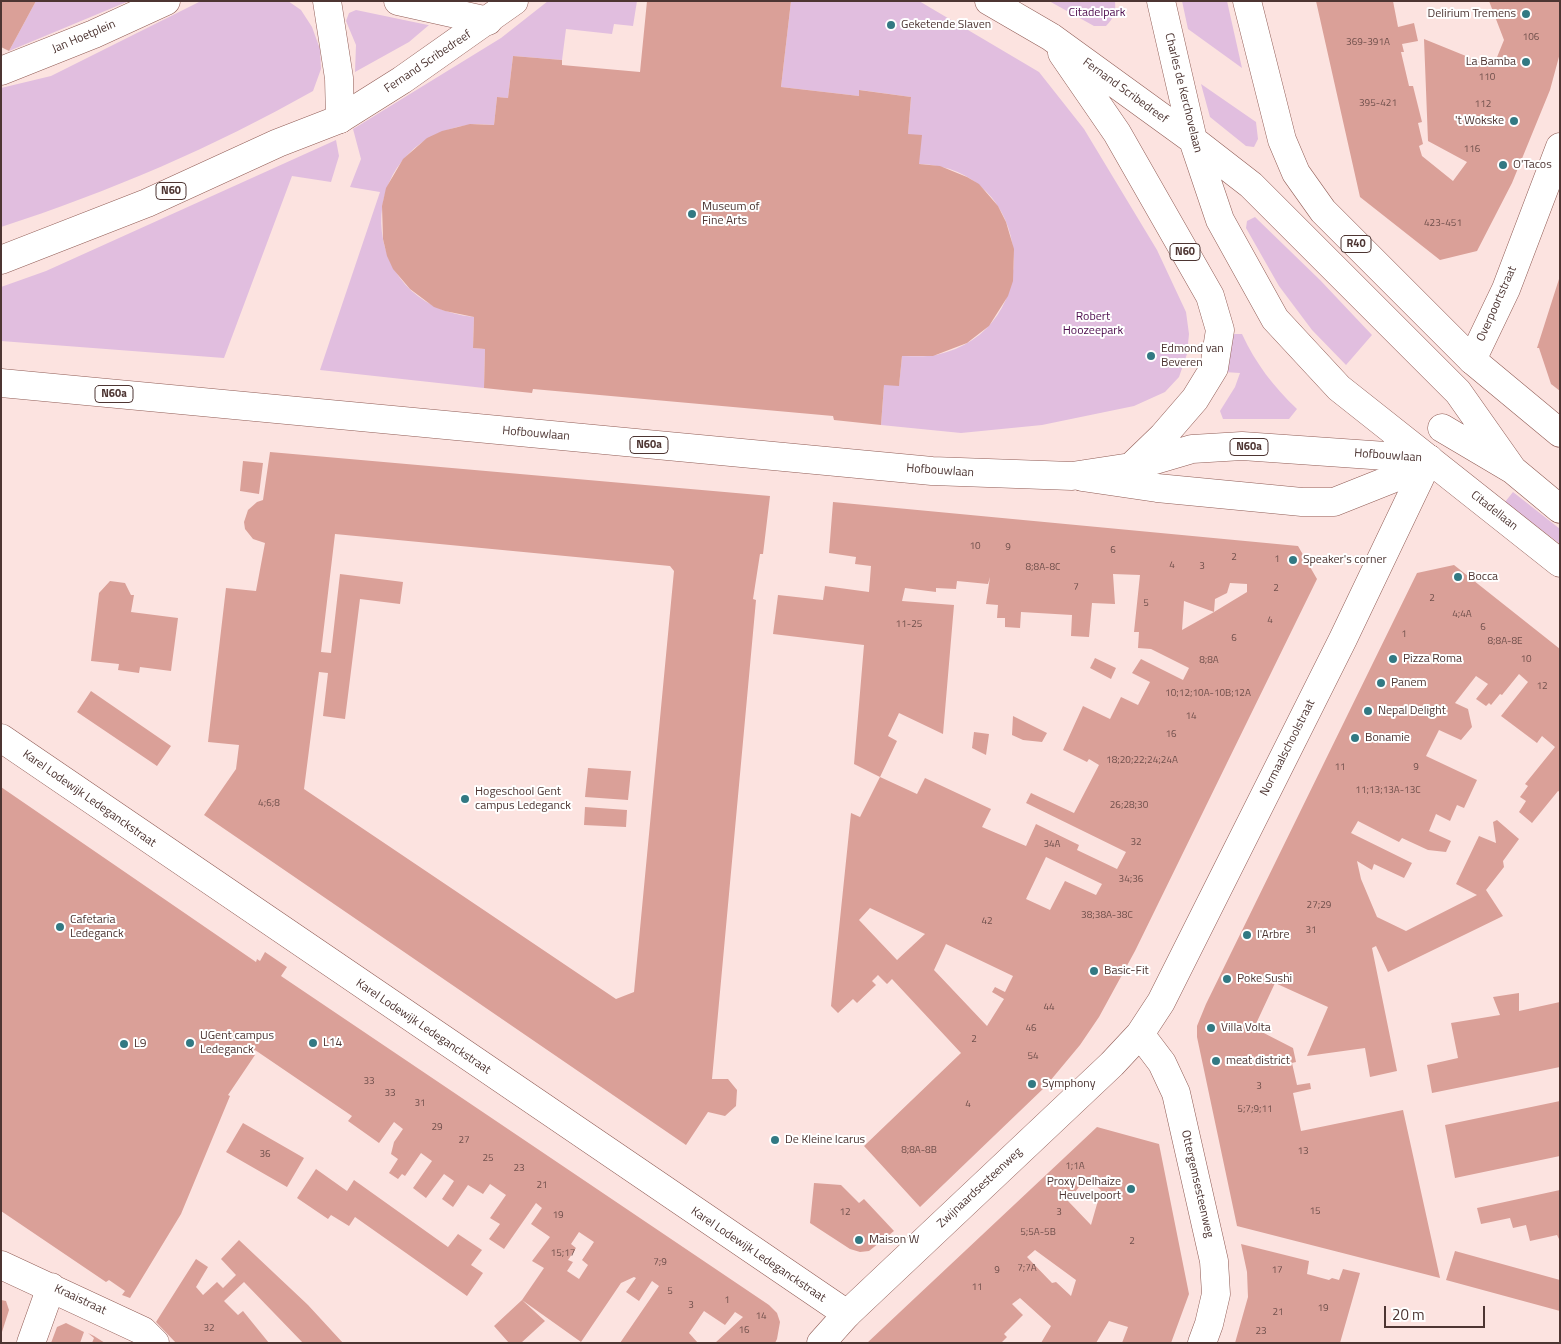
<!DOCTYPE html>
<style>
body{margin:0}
#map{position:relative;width:1561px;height:1344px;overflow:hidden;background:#fce3e0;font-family:"Titillium Web",sans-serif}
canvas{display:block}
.frame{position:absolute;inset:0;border:2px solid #4d3532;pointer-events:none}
.scale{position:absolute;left:1384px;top:1306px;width:101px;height:22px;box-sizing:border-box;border:2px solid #4d3532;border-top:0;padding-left:6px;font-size:15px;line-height:18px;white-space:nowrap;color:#4d3532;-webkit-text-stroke:4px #fff;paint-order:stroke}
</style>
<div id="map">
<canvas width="1561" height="1344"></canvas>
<div class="frame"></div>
<div class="scale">20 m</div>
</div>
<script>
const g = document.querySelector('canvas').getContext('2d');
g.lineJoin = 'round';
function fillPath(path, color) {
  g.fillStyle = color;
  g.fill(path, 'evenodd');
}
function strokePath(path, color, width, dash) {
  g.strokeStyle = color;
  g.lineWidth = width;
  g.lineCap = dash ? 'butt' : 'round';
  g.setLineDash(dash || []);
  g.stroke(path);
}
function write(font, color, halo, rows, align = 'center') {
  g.font = font + ' "Titillium Web",sans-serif';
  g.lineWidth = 4;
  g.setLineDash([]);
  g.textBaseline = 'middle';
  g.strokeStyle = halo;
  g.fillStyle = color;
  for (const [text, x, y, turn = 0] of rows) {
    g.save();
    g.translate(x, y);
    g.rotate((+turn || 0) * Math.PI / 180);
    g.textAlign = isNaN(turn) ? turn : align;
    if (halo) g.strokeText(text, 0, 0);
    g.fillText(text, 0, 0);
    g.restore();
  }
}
fillPath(new Path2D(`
 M 36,1 L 129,1 L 9,51 Z
 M 201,1 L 288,1 L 301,10 L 312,27 L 320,49 L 321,69 L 313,91 C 214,147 109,192 1,227 L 1,88 L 51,76 Z
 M 548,1 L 637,1 L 633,26 L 614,24 L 612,34 L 566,29 L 562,60 L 513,56 L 508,98 L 497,97 L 494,125 C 486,125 476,123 468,125 C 350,143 353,305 474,317 L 473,348 L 485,349 L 484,388 L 320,370 L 380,192 L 350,187 L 361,159 L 353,129 L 501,38 Z
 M 791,1 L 919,1 L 1039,72 L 1084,129 L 1157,250 L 1186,312 L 1189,334 L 1187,354 L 1179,377 L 1165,392 L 1134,406 L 1042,425 L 961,433 L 881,425 L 884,385 L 899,385 L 902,356 C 913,356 925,357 936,355 C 1049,331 1035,167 919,164 L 908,134 L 911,97 L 860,90 L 859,96 L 781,87 Z
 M 1049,1 L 1115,1 C 1116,14 1114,17 1106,26 L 1094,26 Z
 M 1182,1 L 1227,1 L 1242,68 L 1188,29 Z
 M 356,10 L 428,25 L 429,25 L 409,42 L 355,72 L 356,45 L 346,21 L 349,13 Z
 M 1201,84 L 1256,122 L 1258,139 L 1254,147 L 1246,146 L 1210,117 Z
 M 336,140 L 339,156 L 331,182 L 292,176 L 224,358 L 1,341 L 1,287 L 46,271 Z
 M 1255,217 L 1320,280 L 1372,335 L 1346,365 L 1312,330 L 1279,286 L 1246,228 L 1247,221 Z
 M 1234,334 L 1242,334 C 1256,364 1273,386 1297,409 L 1289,419 L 1223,419 L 1220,411 L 1235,387 L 1240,373 L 1224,372 Z
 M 1513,492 L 1560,529 L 1560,544 L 1505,502 Z`), '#e1bedf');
fillPath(new Path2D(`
 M 1,1 L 36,1 L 9,51 L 1,47 Z
 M 647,1 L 791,1 L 781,87 L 859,96 L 859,90 L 911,97 L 908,134 L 922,135 L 919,164 L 940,166 L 967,177 L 979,184 L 998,206 L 1006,222 L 1014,249 L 1013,281 L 1008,296 L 989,326 L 967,343 L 933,356 L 902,356 L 899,386 L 884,385 L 881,425 L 834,420 L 833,416 L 533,389 L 532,393 L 484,388 L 485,349 L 473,348 L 474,317 L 445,311 L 434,307 L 410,289 L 393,269 L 387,256 L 383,239 L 382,206 L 386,188 L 403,159 L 427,138 L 442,131 L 470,124 L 494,125 L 497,97 L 508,98 L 513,56 L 562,60 L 562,65 L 640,72 Z
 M 1316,1 L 1393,1 L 1398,27 L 1414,23 L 1418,41 L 1402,44 L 1404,52 L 1401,52 L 1409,86 L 1413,86 L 1422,122 L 1418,123 L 1423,144 L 1419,146 L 1422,156 L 1453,181 L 1467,162 L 1428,141 L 1424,39 L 1493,67 L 1504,40 L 1489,1 L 1560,1 L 1560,53 L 1550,90 L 1512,183 L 1477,251 L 1440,260 L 1360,197 Z
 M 1559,279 L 1560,279 L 1560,391 L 1551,384 L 1539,348 L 1537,348 Z
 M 270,452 L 770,496 L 763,554 L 760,554 L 753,599 L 756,600 L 712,1079 L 728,1079 L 737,1090 L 736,1106 L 725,1116 L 708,1112 L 686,1145 L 204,815 L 236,769 L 239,745 L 208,742 L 226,588 L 256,591 L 265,543 L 253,539 L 245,529 L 244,522 L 248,510 L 257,502 L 263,500 ZM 335,534 L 670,566 L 674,571 L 634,992 L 616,999 L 304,789 L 319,672 L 328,673 L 323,716 L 345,719 L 360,599 L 400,604 L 403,582 L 340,574 L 331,653 L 321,652 Z
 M 243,461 L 263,463 L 259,494 L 240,491 Z
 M 833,502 L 1298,546 L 1317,579 L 1135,951 L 1099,1017 L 1080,1045 L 1045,1087 L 920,1207 L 864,1146 L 961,1053 L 892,979 L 887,984 L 878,975 L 872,981 L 876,985 L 857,1003 L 853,999 L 838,1013 L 831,1006 L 851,813 L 860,817 L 880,777 L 917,794 L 925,778 L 991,809 L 982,827 L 1026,846 L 1036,824 L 1079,845 L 1077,850 L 1117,869 L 1126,852 L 1026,803 L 1031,793 L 1074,813 L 1099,765 L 1089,759 L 1087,762 L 1063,750 L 1083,706 L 1110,719 L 1121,697 L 1138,705 L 1150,682 L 1132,673 L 1141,659 L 1183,680 L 1189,668 L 1151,649 L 1138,648 L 1139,632 L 1134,632 L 1140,575 L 1113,574 L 1115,604 L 1092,603 L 1089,637 L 1071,636 L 1072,615 L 1021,612 L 1020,628 L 1005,627 L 1005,618 L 997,618 L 998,605 L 986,604 L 990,577 L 988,584 L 957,581 L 956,589 L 936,588 L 936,592 L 905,588 L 902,601 L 954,605 L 943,734 L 899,713 L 888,736 L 897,741 L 880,777 L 854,764 L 864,645 L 773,634 L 778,595 L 823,600 L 825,586 L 869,592 L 871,566 L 855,564 L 856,557 L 829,553 ZM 1230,583 L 1247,584 L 1247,592 L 1214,612 L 1215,599 L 1227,593 ZM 1184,601 L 1214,612 L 1182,630 ZM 1046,857 L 1102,884 L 1096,895 L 1065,881 L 1050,910 L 1026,899 ZM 870,908 L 925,934 L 897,960 L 859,920 ZM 946,944 L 1013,976 L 1005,992 L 995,987 L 992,992 L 1004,999 L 987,1026 L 934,970 Z
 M 1454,565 L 1560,649 L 1560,792 L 1558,791 L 1532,823 L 1519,812 L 1526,801 L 1520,797 L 1528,786 L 1525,784 L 1555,747 L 1542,736 L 1537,743 L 1501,716 L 1528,682 L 1519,674 L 1502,695 L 1500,694 L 1491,705 L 1489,703 L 1486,706 L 1476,699 L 1488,684 L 1476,676 L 1455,703 L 1468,709 L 1472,727 L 1461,740 L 1439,730 L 1426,756 L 1477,780 L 1464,808 L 1457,805 L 1450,821 L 1436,814 L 1429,831 L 1451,841 L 1446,852 L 1428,850 L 1402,838 L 1399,842 L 1358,821 L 1351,833 L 1412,863 L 1404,878 L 1374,864 L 1372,870 L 1357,861 L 1361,879 L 1377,917 L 1406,931 L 1477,895 L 1456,884 L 1479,836 L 1496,843 L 1493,822 L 1497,820 L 1519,839 L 1503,861 L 1504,867 L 1486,890 L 1503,916 L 1388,972 L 1376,946 L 1372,948 L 1397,1071 L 1370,1077 L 1365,1048 L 1307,1056 L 1328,1007 L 1275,983 L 1254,1028 L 1293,1048 L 1296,1062 L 1292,1063 L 1297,1085 L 1310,1083 L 1311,1089 L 1293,1093 L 1301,1131 L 1403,1110 L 1440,1278 L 1237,1226 L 1197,1037 L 1197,1026 L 1206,1004 L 1417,573 Z
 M 110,581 L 125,583 L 131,595 L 134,595 L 131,612 L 178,618 L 171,671 L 140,667 L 139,673 L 118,670 L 119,664 L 91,661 L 99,593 Z
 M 1095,658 L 1116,668 L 1111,679 L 1090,668 Z
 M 91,691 L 171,746 L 157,766 L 77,712 Z
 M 1013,716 L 1047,733 L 1042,742 L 1023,740 L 1012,735 Z
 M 974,732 L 989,734 L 986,755 L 972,748 Z
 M 588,768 L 631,771 L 628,800 L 585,797 Z
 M 1,787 L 256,962 L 257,959 L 260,961 L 265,952 L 287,967 L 281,976 L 769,1305 L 777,1313 L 780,1322 L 777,1339 L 775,1343 L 715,1343 L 743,1317 L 735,1312 L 725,1325 L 704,1311 L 689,1333 L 698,1343 L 620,1343 L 659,1286 L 652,1281 L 639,1301 L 626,1292 L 636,1278 L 634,1277 L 621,1283 L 581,1342 L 522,1300 L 544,1268 L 532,1261 L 550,1237 L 531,1224 L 542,1208 L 536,1203 L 504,1249 L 489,1239 L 500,1224 L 490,1218 L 506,1195 L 490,1184 L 483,1194 L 468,1185 L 453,1207 L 442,1199 L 454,1181 L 444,1174 L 426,1198 L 413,1188 L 432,1161 L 421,1153 L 405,1176 L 402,1174 L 398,1179 L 389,1173 L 398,1159 L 391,1154 L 394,1142 L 403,1129 L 394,1122 L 379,1143 L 348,1121 L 352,1116 L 255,1050 L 253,1053 L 255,1055 L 228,1095 L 230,1096 L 181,1214 L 130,1298 L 122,1295 L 125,1291 L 109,1280 L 106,1282 L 1,1211 ZM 579,1232 L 594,1242 L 582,1260 L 588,1265 L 579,1279 L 567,1271 L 573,1262 L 568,1260 L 576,1248 L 571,1244 Z
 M 585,807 L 627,810 L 626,827 L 584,825 Z
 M 1519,993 L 1519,1011 L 1560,1002 L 1560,1067 L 1432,1093 L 1427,1065 L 1458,1058 L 1451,1023 L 1500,1015 L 1493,997 Z
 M 1560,1101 L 1560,1156 L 1455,1178 L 1445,1125 Z
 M 243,1123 L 304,1158 L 287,1187 L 226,1152 Z
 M 1097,1127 L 1159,1144 L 1189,1294 L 1171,1343 L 1122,1343 L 1128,1327 L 1109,1321 L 1096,1343 L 1041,1343 L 1051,1326 L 1020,1298 L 1012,1304 L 1023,1315 L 1004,1334 L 1007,1337 L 1001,1343 L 867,1343 ZM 1086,1178 L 1101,1190 L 1091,1225 L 1068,1201 ZM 1035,1250 L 1076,1280 L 1071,1296 L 1056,1282 L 1052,1283 L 1027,1257 Z
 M 316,1169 L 347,1191 L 354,1180 L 448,1247 L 458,1234 L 482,1250 L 471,1265 L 483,1273 L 467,1296 L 355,1217 L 349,1226 L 331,1215 L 328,1219 L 297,1198 Z
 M 814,1183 L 841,1185 L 859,1203 L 864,1199 L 894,1231 L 869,1251 L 860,1252 L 850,1249 L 810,1223 Z
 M 1560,1190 L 1560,1241 L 1557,1235 L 1530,1241 L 1526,1225 L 1513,1228 L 1510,1218 L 1481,1224 L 1477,1208 Z
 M 239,1240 L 308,1305 L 343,1343 L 303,1343 L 244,1282 L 224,1301 L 238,1315 L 243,1311 L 269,1343 L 176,1343 L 156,1322 L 196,1259 L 208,1267 L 196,1287 L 203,1295 L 217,1282 L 223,1288 L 236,1275 L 221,1259 Z
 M 1241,1244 L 1309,1261 L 1307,1274 L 1329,1280 L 1332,1278 L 1339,1280 L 1343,1269 L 1360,1273 L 1340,1343 L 1235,1343 L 1248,1297 L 1247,1272 Z
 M 1455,1251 L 1560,1280 L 1560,1311 L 1446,1280 Z
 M 1,1300 L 6,1301 L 9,1310 L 2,1332 Z
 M 522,1300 L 545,1321 L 521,1343 L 509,1343 L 494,1326 Z
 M 66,1323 L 84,1332 L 80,1343 L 51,1343 L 57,1327 Z
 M 88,1333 L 94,1336 L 105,1343 L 92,1343 L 94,1338 Z`), '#daa098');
const street = new Path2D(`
 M 327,1 L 339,78 L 340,119
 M 398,1 L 488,21
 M 1,71 L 94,34 L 166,1
 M 1472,360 L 1506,289 L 1560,147
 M 1082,477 L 1157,488 L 1302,502 L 1334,502 L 1412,471 L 1429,459
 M 1,738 L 847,1314
 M 1,1265 L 143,1331 L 155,1343
 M 31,1343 L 51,1287`);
const secondary = new Path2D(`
 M 1140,1034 L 1162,1063 L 1176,1093 L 1214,1261 L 1216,1294 L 1209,1324 L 1202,1343
 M 821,1343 L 847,1314 L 1112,1064 L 1140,1034 L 1161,1002 L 1343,639 L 1429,459`);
const primary = new Path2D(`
 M 989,1 L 1051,37 L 1193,140 L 1251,185 L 1458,392 L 1513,470
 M 1161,1 L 1193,140 L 1220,220 L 1275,319 L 1339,388 L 1560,563
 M 1247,1 L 1282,140 L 1296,173 L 1323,211 L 1472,360 L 1560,433
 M 1062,53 L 1117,133 L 1210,296 L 1220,330 L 1214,368 L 1195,399 L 1163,436 L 1134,464
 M 1,260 L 147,203 L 278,143 L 340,119 L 402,80 L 514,1
 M 1,383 L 932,471 L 1072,476 L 1131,467 L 1192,449 L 1242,446 L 1429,459
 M 1442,428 L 1513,470 L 1560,509`);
strokePath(street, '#905c55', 29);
strokePath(secondary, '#905c55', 29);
strokePath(primary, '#905c55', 29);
strokePath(street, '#fff', 28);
strokePath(secondary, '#fff', 28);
strokePath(primary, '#fff', 28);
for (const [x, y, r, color] of [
 [1526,14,5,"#327983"],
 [891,25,5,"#327983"],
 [1526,62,5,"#327983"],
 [1514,121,5,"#327983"],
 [1503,165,5,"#327983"],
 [692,214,5,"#327983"],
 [1151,356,5,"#327983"],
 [1293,560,5,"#327983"],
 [1458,577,5,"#327983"],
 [1393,659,5,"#327983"],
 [1381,683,5,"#327983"],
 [1368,711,5,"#327983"],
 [1355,738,5,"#327983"],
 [465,799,5,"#327983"],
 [60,927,5,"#327983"],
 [1247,935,5,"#327983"],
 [1094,971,5,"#327983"],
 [1227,979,5,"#327983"],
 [1211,1028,5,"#327983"],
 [190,1043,5,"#327983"],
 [313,1043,5,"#327983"],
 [124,1044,5,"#327983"],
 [1216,1061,5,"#327983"],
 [1032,1084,5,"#327983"],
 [775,1140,5,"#327983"],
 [1131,1189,5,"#327983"],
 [859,1240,5,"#327983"]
]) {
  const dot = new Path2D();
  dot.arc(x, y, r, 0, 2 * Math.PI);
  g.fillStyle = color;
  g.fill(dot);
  strokePath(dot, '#fff', 2);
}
write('10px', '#70504c', null, [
 ["106",1531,38],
 ["369-391A",1368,43],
 ["110",1487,78],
 ["395-421",1378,104],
 ["112",1483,105],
 ["116",1472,150],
 ["423-451",1443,224],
 ["10",975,547],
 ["9",1008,548],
 ["6",1113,551],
 ["2",1234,558],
 ["1",1277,560],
 ["4",1172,566],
 ["3",1202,567],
 ["8;8A-8C",1043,568],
 ["7",1076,588],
 ["2",1276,589],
 ["2",1432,599],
 ["5",1146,604],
 ["4;4A",1462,615],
 ["4",1270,621],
 ["11-25",909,625],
 ["6",1483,628],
 ["1",1404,635],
 ["6",1234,639],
 ["8;8A-8E",1505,642],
 ["10",1526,660],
 ["8;8A",1209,661],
 ["12",1542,687],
 ["10;12;10A-10B;12A",1208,694],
 ["14",1191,717],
 ["16",1171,735],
 ["18;20;22;24;24A",1142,761],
 ["11",1340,768],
 ["9",1416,768],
 ["11;13;13A-13C",1388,791],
 ["4;6;8",269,804],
 ["26;28;30",1129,806],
 ["32",1136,843],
 ["34A",1052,845],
 ["34;36",1131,880],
 ["27;29",1319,906],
 ["38;38A-38C",1107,916],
 ["42",987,922],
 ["31",1311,931],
 ["44",1049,1008],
 ["46",1031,1029],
 ["2",974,1040],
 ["54",1033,1057],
 ["33",369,1082],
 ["3",1259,1087],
 ["33",390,1094],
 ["31",420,1104],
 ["4",968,1105],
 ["5;7;9;11",1255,1110],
 ["29",437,1128],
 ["27",464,1141],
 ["8;8A-8B",919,1151],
 ["13",1303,1152],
 ["36",265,1155],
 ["25",488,1159],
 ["1;1A",1075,1167],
 ["23",519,1169],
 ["21",542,1186],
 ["15",1315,1212],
 ["12",845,1213],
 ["3",1059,1213],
 ["19",558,1216],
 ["5;5A-5B",1038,1233],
 ["2",1132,1242],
 ["15;17",563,1254],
 ["7;9",660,1263],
 ["7;7A",1027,1269],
 ["9",997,1271],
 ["17",1277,1271],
 ["11",977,1288],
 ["5",670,1292],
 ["1",727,1301],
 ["3",691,1306],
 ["19",1323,1309],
 ["21",1278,1313],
 ["14",761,1317],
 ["32",209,1329],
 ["16",744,1331],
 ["23",1261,1332]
]);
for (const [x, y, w] of [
 [171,191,30],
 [1356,244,30],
 [1185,252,30],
 [114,394,38],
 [649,445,38],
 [1249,447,38]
]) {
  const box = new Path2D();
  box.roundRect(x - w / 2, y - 8.5, w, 17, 4);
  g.fillStyle = '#fff';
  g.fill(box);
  strokePath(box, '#4d3532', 1);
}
write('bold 11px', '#4d3532', null, [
 ["N60",171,191],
 ["R40",1356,244],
 ["N60",1185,252],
 ["N60a",114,394],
 ["N60a",649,445],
 ["N60a",1249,447]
]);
write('12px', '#4d0d4e', '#fff', [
 ["Citadelpark",1097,13],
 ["Robert",1093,317],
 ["Hoozeepark",1093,331]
]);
write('12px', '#4d3532', '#fff', [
 ["Delirium Tremens",1516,14,"right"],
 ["Geketende Slaven",901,25],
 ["La Bamba",1516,62,"right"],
 ["'t Wokske",1504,121,"right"],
 ["O'Tacos",1513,165],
 ["Museum of",702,207],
 ["Fine Arts",702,221],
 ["Edmond van",1161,349],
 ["Beveren",1161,363],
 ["Speaker's corner",1303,560],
 ["Bocca",1468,577],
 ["Pizza Roma",1403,659],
 ["Panem",1391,683],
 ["Nepal Delight",1378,711],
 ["Bonamie",1365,738],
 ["Hogeschool Gent",475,792],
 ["campus Ledeganck",475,806],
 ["Cafetaria",70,920],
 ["Ledeganck",70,934],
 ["l'Arbre",1257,935],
 ["Basic-Fit",1104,971],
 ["Poke Sushi",1237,979],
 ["Villa Volta",1221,1028],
 ["UGent campus",200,1036],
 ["Ledeganck",200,1050],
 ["L14",323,1043],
 ["L9",134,1044],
 ["meat district",1226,1061],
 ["Symphony",1042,1084],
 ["De Kleine Icarus",785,1140],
 ["Proxy Delhaize",1121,1182,"right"],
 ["Heuvelpoort",1121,1196,"right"],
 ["Maison W",869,1240]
], 'left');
write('12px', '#4d3532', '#fff', [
 ["Jan Hoetplein",84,37,-23],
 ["Fernand Scribedreef",428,62,-34],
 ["Fernand Scribedreef",1125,91,36],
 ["Charles de Kerchovelaan",1183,93,76],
 ["Overpoortstraat",1497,304,-66],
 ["Hofbouwlaan",536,434,5],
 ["Hofbouwlaan",1388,456,4],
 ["Hofbouwlaan",940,471,4],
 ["Citadellaan",1494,511,38],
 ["Normaalschoolstraat",1288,748,-63],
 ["Karel Lodewijk Ledeganckstraat",89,799,35],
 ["Karel Lodewijk Ledeganckstraat",423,1027,34],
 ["Ottergemsesteenweg",1197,1184,77],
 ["Zwijnaardsesteenweg",980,1188,-43],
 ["Karel Lodewijk Ledeganckstraat",758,1255,34],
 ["Kraaistraat",80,1300,25]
]);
</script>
